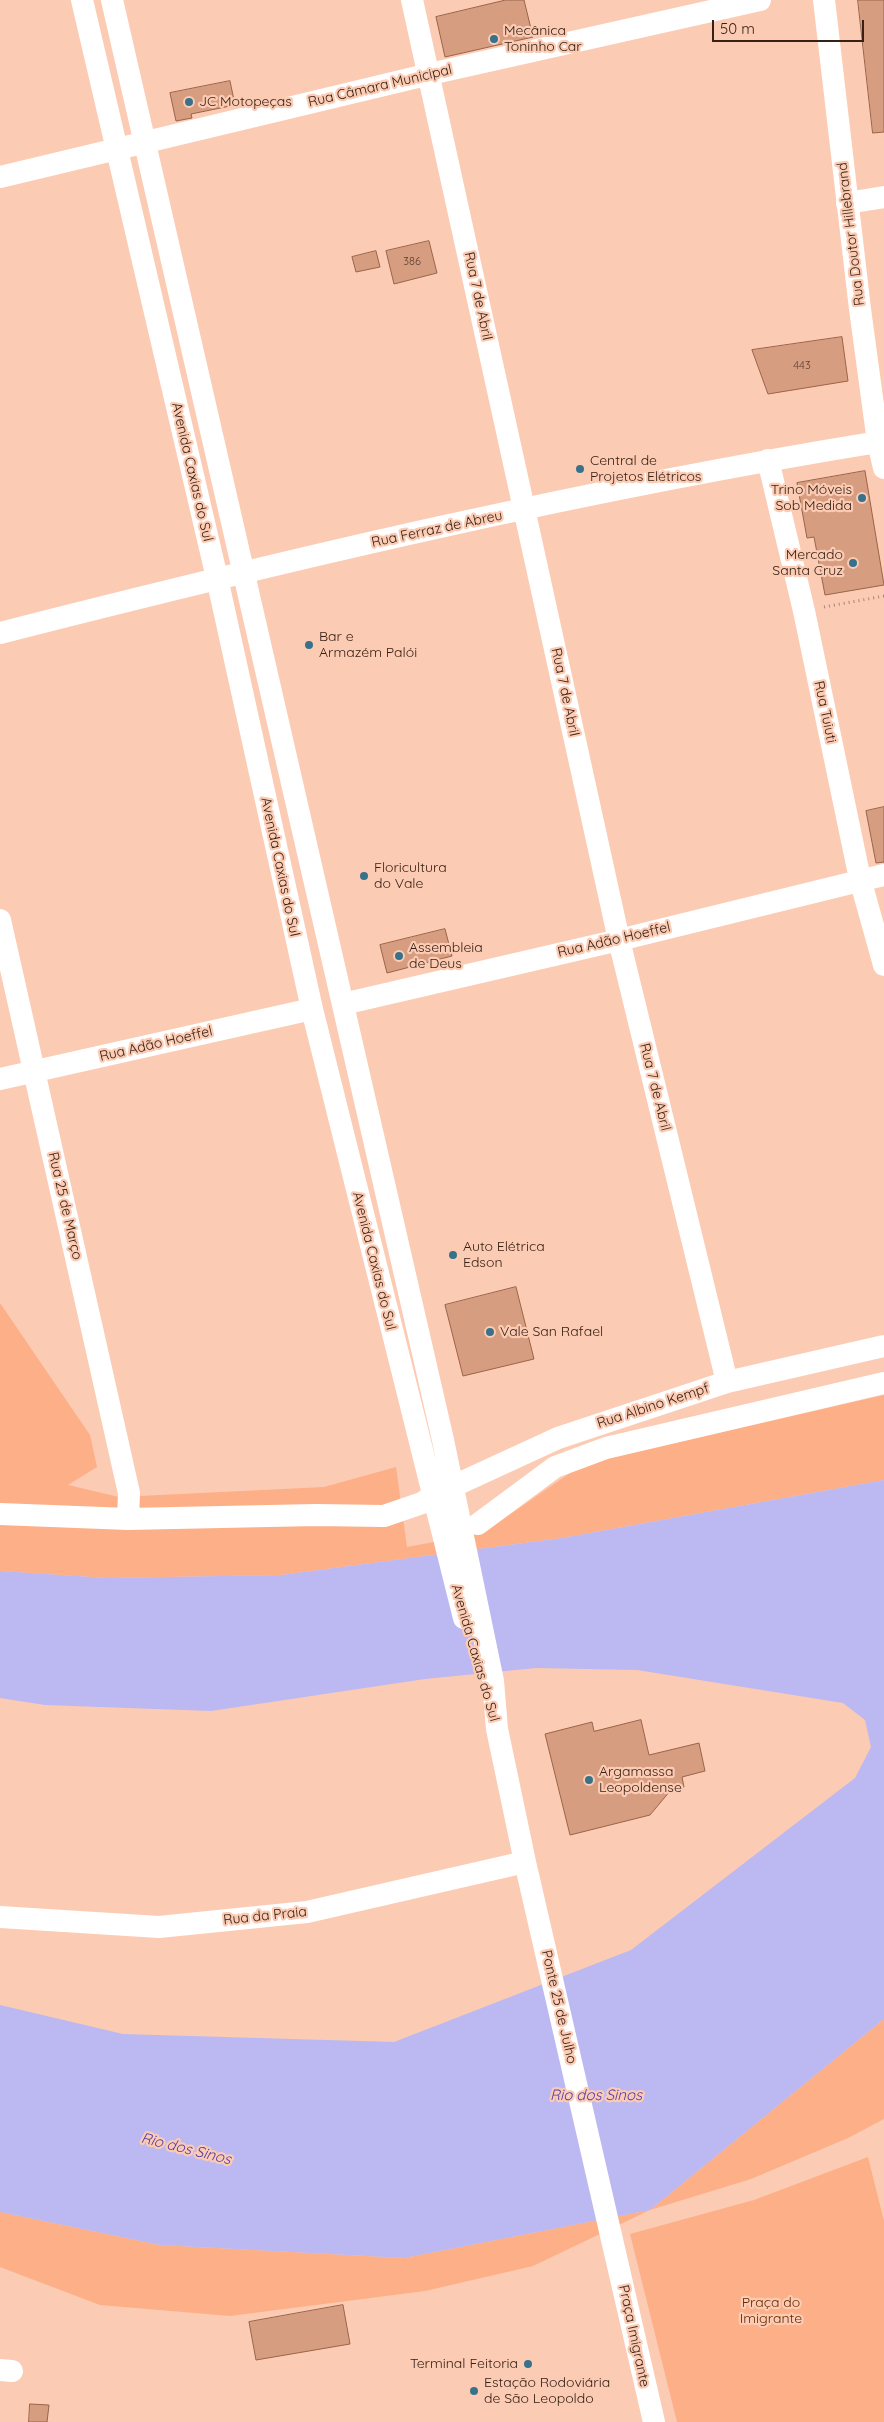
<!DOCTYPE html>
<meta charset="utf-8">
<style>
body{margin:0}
#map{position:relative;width:884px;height:2422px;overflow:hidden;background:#fccbb3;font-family:Quicksand,sans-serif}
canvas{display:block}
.scale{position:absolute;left:712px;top:20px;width:152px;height:22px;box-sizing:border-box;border:2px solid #372115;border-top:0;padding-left:6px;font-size:15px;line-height:18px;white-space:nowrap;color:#372115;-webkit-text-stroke:4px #fccbb3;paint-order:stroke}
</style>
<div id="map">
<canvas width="884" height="2422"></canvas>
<div class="scale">50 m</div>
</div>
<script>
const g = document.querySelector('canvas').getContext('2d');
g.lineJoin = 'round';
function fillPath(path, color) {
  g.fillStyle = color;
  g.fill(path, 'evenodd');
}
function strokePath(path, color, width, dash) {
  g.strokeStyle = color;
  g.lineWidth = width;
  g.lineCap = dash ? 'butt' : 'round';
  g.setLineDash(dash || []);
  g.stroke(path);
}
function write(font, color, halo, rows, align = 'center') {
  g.font = font + ' Quicksand,sans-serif';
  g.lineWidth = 4.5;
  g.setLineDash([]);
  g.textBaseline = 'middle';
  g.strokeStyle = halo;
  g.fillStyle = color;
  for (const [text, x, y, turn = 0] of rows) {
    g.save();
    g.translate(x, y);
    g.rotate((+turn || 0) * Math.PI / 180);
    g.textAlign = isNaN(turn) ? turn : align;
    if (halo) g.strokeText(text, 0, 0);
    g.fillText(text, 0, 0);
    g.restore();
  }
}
fillPath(new Path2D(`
 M 0,1303 L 90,1435 L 97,1467 L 68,1485 L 119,1497 L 324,1487 L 396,1467 L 407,1547 L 483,1533 L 583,1464 L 884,1395 L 884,1480 L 562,1538 L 281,1575 L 108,1578 L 0,1571 Z
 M 884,2019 L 884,2119 L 848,2138 L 751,2179 L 650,2210 L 533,2266 L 425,2291 L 230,2316 L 100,2305 L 0,2267 L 0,2212 L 160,2245 L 404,2258 L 650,2210 Z
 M 868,2157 L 884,2221 L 884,2422 L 677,2422 L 630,2234 L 754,2200 Z`), '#fdaf88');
fillPath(new Path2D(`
 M 884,1480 L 884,2019 L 650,2210 L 404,2258 L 160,2245 L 0,2212 L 0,2005 L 123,2034 L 394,2042 L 631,1950 L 855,1778 L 871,1747 L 865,1720 L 843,1703 L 637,1670 L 536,1668 L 425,1679 L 211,1711 L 45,1705 L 0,1698 L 0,1571 L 108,1578 L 281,1575 L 562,1538 Z`), '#bcb8f2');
const building = new Path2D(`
 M 506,0 L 524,0 L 533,37 L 445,57 L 436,17 Z
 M 858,0 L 884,0 L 884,132 L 873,133 Z
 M 230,81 L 235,105 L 191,114 L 192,118 L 176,121 L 170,93 Z
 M 429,241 L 437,273 L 394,284 L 386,251 Z
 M 376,251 L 380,267 L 356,272 L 352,257 Z
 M 842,337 L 848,381 L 768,394 L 752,350 Z
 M 865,471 L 884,585 L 825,595 L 814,537 L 807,538 L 797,483 Z
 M 884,807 L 884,862 L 876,863 L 866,811 Z
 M 445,929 L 452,956 L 387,973 L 380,945 Z
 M 516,1287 L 534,1359 L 463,1376 L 445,1305 Z
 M 641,1720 L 649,1755 L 699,1743 L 705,1771 L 682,1777 L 684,1787 L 670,1791 L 650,1815 L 570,1835 L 545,1734 L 592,1722 L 594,1731 Z
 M 343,2305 L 350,2344 L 256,2360 L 249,2322 Z
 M 30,2404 L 49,2405 L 47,2422 L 29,2422 Z`);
fillPath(building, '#d79d81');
strokePath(building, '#996449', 1);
strokePath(new Path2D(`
 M 824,607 L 884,596`), '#aa8572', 3, [1, 4]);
strokePath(new Path2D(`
 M 82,0 L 217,578 L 312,1009 L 464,1618
 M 112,0 L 443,1440 L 493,1681 L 497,1729 L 525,1862 L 654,2422
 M 412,0 L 619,940 L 727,1382
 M 824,0 L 860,309 L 878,442 L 884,468
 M 0,177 L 430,74 L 760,0
 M 847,203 L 884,197
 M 768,460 L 804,611 L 860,879 L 884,965
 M 0,633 C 290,559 582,490 878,442
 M 0,920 L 129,1493 L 128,1519
 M 343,1004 L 619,940 L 884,875
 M 0,1079 L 312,1009
 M 0,1514 L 128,1519 L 316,1515 L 384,1516 L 422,1503 L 432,1496 L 558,1438 L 727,1382 L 884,1346
 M 478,1524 L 555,1467 L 606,1448 L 884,1383
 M 0,1917 L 159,1927 L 307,1912 L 525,1862
 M 0,2370 L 12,2371`), '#fff', 22);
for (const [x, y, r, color] of [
 [494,39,5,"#37728a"],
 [189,102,5,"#37728a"],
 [580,469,5,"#37728a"],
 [862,498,5,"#37728a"],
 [853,563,5,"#37728a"],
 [309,645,5,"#37728a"],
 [364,876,5,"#37728a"],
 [399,956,5,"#37728a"],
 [453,1255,5,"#37728a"],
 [490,1332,5,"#37728a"],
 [589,1780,5,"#37728a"],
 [528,2364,5,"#37728a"],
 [474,2391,5,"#37728a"]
]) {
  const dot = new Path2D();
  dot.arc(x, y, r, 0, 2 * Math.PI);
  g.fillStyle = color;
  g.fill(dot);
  strokePath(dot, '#fccbb3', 2);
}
write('11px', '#5f4030', null, [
 ["386",412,262],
 ["443",802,366]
]);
write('14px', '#372115', '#fccbb3', [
 ["Mecânica",504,31],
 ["Toninho Car",504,47],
 ["JC Motopeças",199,102],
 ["Central de",590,461],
 ["Projetos Elétricos",590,477],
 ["Trino Móveis",852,490,"right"],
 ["Sob Medida",852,506,"right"],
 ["Mercado",843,555,"right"],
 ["Santa Cruz",843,571,"right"],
 ["Bar e",319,637],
 ["Armazém Palói",319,653],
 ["Floricultura",374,868],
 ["do Vale",374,884],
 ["Assembleia",409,948],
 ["de Deus",409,964],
 ["Auto Elétrica",463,1247],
 ["Edson",463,1263],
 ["Vale San Rafael",500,1332],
 ["Argamassa",599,1772],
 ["Leopoldense",599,1788],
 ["Terminal Feitoria",518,2364,"right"],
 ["Estação Rodoviária",484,2383],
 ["de São Leopoldo",484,2399]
], 'left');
write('14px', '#372115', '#fccbb3', [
 ["Rua Câmara Municipal",380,86,-13],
 ["Rua Doutor Hillebrand",851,234,-97],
 ["Rua 7 de Abril",478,296,78],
 ["Avenida Caxias do Sul",192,472,77],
 ["Rua Ferraz de Abreu",437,529,-12],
 ["Rua 7 de Abril",565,692,78],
 ["Rua Tuiuti",825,712,78],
 ["Avenida Caxias do Sul",280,867,78],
 ["Rua Adão Hoeffel",614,940,-13],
 ["Rua Adão Hoeffel",156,1044,-13],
 ["Rua 7 de Abril",655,1087,76],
 ["Rua 25 de Março",65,1206,77],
 ["Avenida Caxias do Sul",374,1261,76],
 ["Rua Albino Kempf",653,1406,-18],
 ["Avenida Caxias do Sul",475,1653,74],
 ["Rua da Praia",265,1916,-6],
 ["Ponte 25 de Julho",559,2007,77],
 ["Praça Imigrante",634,2336,78]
]);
write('14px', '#662a01', '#fccbb3', [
 ["Praça do",771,2303],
 ["Imigrante",771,2319]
]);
write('italic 15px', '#543daa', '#fccbb3', [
 ["Rio dos Sinos",596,2095],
 ["Rio dos Sinos",186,2149,14]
]);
</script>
